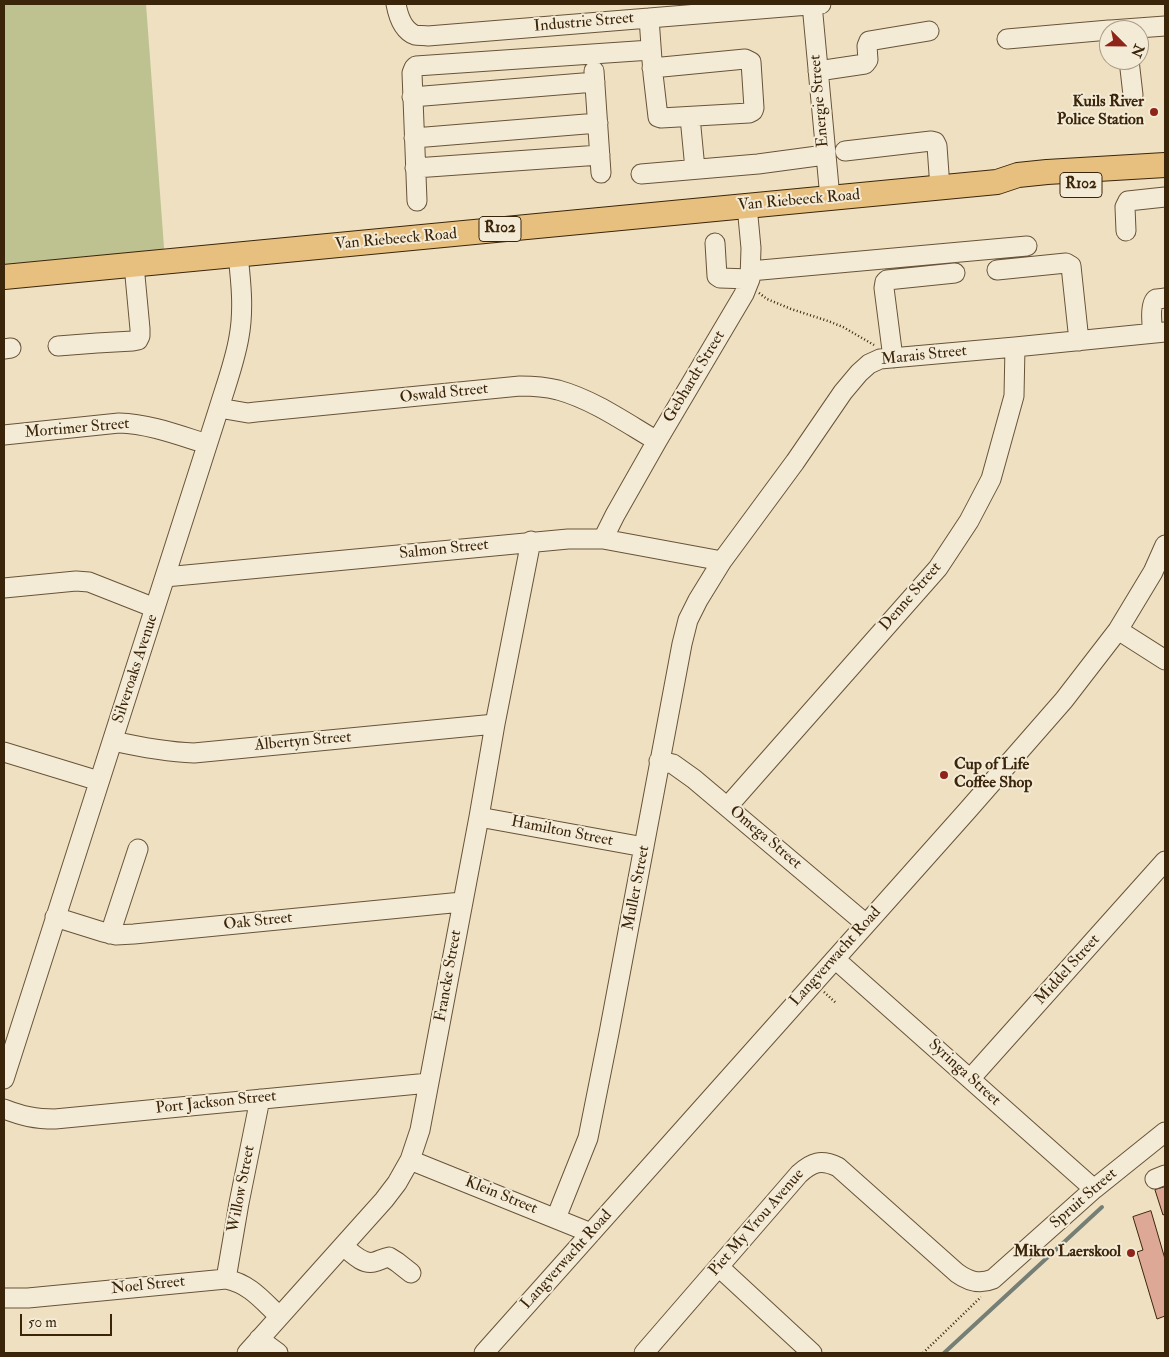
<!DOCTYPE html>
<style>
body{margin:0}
#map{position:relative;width:1169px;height:1357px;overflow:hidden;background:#eee0c1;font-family:"IM FELL Double Pica",serif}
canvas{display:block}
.frame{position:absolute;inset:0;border:5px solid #3b250a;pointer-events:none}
.north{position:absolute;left:1099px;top:20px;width:50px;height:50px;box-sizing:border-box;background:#f4ebd7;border:1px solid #aa9c85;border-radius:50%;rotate:113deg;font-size:14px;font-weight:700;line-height:20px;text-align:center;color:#3b250a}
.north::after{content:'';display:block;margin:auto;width:18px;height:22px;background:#8f2418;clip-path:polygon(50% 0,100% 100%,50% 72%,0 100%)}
.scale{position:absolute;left:20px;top:1314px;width:92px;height:22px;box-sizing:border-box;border:2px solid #3b250a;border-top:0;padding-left:6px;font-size:15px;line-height:18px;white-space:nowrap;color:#3b250a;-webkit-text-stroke:4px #f4ebd7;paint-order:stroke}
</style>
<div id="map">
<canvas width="1169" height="1357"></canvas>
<div class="frame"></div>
<div class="north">N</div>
<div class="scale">50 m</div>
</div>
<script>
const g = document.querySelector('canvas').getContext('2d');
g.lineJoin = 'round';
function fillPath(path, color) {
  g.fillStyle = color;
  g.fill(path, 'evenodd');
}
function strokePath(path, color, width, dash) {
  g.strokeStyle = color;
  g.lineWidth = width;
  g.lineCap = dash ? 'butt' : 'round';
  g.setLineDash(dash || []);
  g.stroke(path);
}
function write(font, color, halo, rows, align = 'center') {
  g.font = font + ' "IM FELL Double Pica",serif';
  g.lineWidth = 4;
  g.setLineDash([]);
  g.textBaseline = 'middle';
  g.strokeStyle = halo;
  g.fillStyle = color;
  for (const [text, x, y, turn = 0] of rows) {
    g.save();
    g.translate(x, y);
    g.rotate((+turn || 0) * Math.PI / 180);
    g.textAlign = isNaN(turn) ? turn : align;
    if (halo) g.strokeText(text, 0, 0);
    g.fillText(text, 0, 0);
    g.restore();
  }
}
fillPath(new Path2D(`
 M 4,4 L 146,4 L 165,261 L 4,277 Z`), '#bec190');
strokePath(new Path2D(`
 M 944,1353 L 1102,1207`), '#767f75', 4);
const building = new Path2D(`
 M 1165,1187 L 1165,1214 L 1163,1215 L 1155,1190 Z
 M 1151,1211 L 1165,1259 L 1165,1316 L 1157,1319 L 1137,1252 L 1143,1250 L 1133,1217 Z`);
fillPath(building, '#dea897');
strokePath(building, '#3b250a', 1);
const minor = new Path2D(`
 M 396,4 C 398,15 402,30 415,35 C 419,36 424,35 428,36 L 821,4
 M 812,4 L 830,198
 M 649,18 L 653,74 L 658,117 L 661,118 L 749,113 L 753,111 L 754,108 L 751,62 L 745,59 L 652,68
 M 1111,30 L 1165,26
 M 1007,39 L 1109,30
 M 1129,60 L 1133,95
 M 594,71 L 601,173
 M 818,71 L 865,64 L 868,60 L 867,46 L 869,41 L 929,31
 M 412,97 L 595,82
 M 690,117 L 695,169
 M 414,138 L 598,123
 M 845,151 L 931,141 L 935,142 L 937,146 L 940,188
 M 415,168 L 600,155
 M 641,174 L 758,164 L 825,155
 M 417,201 L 412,73 L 414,68 L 416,66 L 651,50
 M 1126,231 L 1125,207 L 1128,201 L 1165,197
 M 715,243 L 717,276 L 720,278 L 750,279
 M 997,270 L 1066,263 L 1071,266 L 1079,341
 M 750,271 L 1027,246
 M 1153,333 C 1152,326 1149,303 1156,299 C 1157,299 1165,298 1165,298
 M 58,346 L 97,343 L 133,341 L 138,340 L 140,336 L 140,329 L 134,265
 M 4,349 L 11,348
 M 893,358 L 884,288 L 885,282 L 887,280 L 955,273
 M 219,408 L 248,413 L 256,412 L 520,386 C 532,386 546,387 558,390 C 594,400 626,423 657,441
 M 4,435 L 119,423 C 150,424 178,435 207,444
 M 603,539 L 615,515 L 657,441 L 744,294 L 750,279 L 751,248 L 747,206
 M 165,577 L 568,539 L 603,539 L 722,561
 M 4,588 L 76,581 L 89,582 L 155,608
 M 1118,630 L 1165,660
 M 113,741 C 140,747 166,752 194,753 L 495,724
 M 4,752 L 99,781
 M 659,761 L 673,764 L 694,779 L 866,924
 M 728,806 L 938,568 L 969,521 L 991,479 L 1014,396 L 1015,347
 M 479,817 L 644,847
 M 55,917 L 103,932 L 116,935 L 134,934 L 462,902
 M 110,934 L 138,849
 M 835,959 L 1094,1189
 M 4,1079 L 219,408 C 226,385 235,361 239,337 C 244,310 241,282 238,255
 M 970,1079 L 1165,861
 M 4,1109 C 22,1116 35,1119 55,1119 L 429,1083
 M 410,1160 L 591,1233
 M 1155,1179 L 1165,1175
 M 556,1218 L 588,1138 L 609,1033 L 682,644 L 688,620 L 698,600 L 722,561 L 795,462 L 843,392 L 859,373 L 869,364 L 880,359 L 1015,347 L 1165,332
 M 343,1246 C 351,1252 362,1265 374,1262 C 379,1261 383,1258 389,1257 L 397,1262 L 411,1273
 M 719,1267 L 812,1353
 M 226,1279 L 239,1203 L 260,1099
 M 4,1298 L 28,1298 L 226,1279 C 250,1284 262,1300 279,1316
 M 259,1339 L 278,1353
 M 247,1353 L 384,1200 L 397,1183 L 410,1160 L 420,1130 L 479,817 L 495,724 L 531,541
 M 484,1353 L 967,811 L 1064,700 L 1118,630 L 1153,572 L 1165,545
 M 644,1353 L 799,1174 C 812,1162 821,1159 838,1167 L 957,1273 C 968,1281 979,1285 993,1279 L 1094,1189 L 1165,1132`);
const major = new Path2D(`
 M 4,277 L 997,182 L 1018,175 L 1047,172 L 1165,165`);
strokePath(minor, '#685438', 21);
strokePath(major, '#3b250a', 26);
strokePath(new Path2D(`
 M 759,293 L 767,299 L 791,309 L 828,321 L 843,327 L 874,345
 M 824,992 L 836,1003
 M 923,1353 L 981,1297`), '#3b250a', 2.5, [1, 2.5]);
strokePath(minor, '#f4ebd7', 19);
strokePath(major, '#e7c080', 24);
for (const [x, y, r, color] of [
 [1154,112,5,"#8f2418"],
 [944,775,5,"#8f2418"],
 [1131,1253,5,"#8f2418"]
]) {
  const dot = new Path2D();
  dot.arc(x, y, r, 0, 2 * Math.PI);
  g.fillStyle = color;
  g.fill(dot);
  strokePath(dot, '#f4ebd7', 2);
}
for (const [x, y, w] of [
 [1081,185,42],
 [500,229,42]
]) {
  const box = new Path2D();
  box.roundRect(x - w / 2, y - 12.5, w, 25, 4);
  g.fillStyle = '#f4ebd7';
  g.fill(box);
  strokePath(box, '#3b250a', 1);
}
write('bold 15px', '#3b250a', null, [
 ["R102",1081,185],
 ["R102",500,229]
]);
write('16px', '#3b250a', '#f4ebd7', [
 ["Industrie Street",584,23,-5],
 ["Energie Street",820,101,-95],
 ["Van Riebeeck Road",799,201,-5],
 ["Van Riebeeck Road",396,240,-5],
 ["Marais Street",924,356,-6],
 ["Gebhardt Street",695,377,-59],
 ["Oswald Street",444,394,-6],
 ["Mortimer Street",77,429,-5],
 ["Salmon Street",444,550,-6],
 ["Denne Street",911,597,-49],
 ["Silveroaks Avenue",136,669,-72],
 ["Albertyn Street",303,742,-5],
 ["Hamilton Street",562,832,11],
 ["Omega Street",765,838,40],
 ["Muller Street",637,888,-79],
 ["Oak Street",258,922,-6],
 ["Langverwacht Road",836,957,-48],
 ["Middel Street",1068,970,-48],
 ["Francke Street",449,976,-80],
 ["Syringa Street",964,1073,42],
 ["Port Jackson Street",216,1103,-6],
 ["Willow Street",242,1189,-79],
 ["Klein Street",501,1196,22],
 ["Spruit Street",1084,1199,-41],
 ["Piet My Vrou Avenue",757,1223,-49],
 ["Langverwacht Road",567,1260,-48],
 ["Noel Street",148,1286,-6]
]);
write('bold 16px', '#3b250a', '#f4ebd7', [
 ["Kuils River",1144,103],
 ["Police Station",1144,121],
 ["Cup of Life",954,766,"left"],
 ["Coffee Shop",954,784,"left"],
 ["Mikro Laerskool",1121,1253]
], 'right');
</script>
